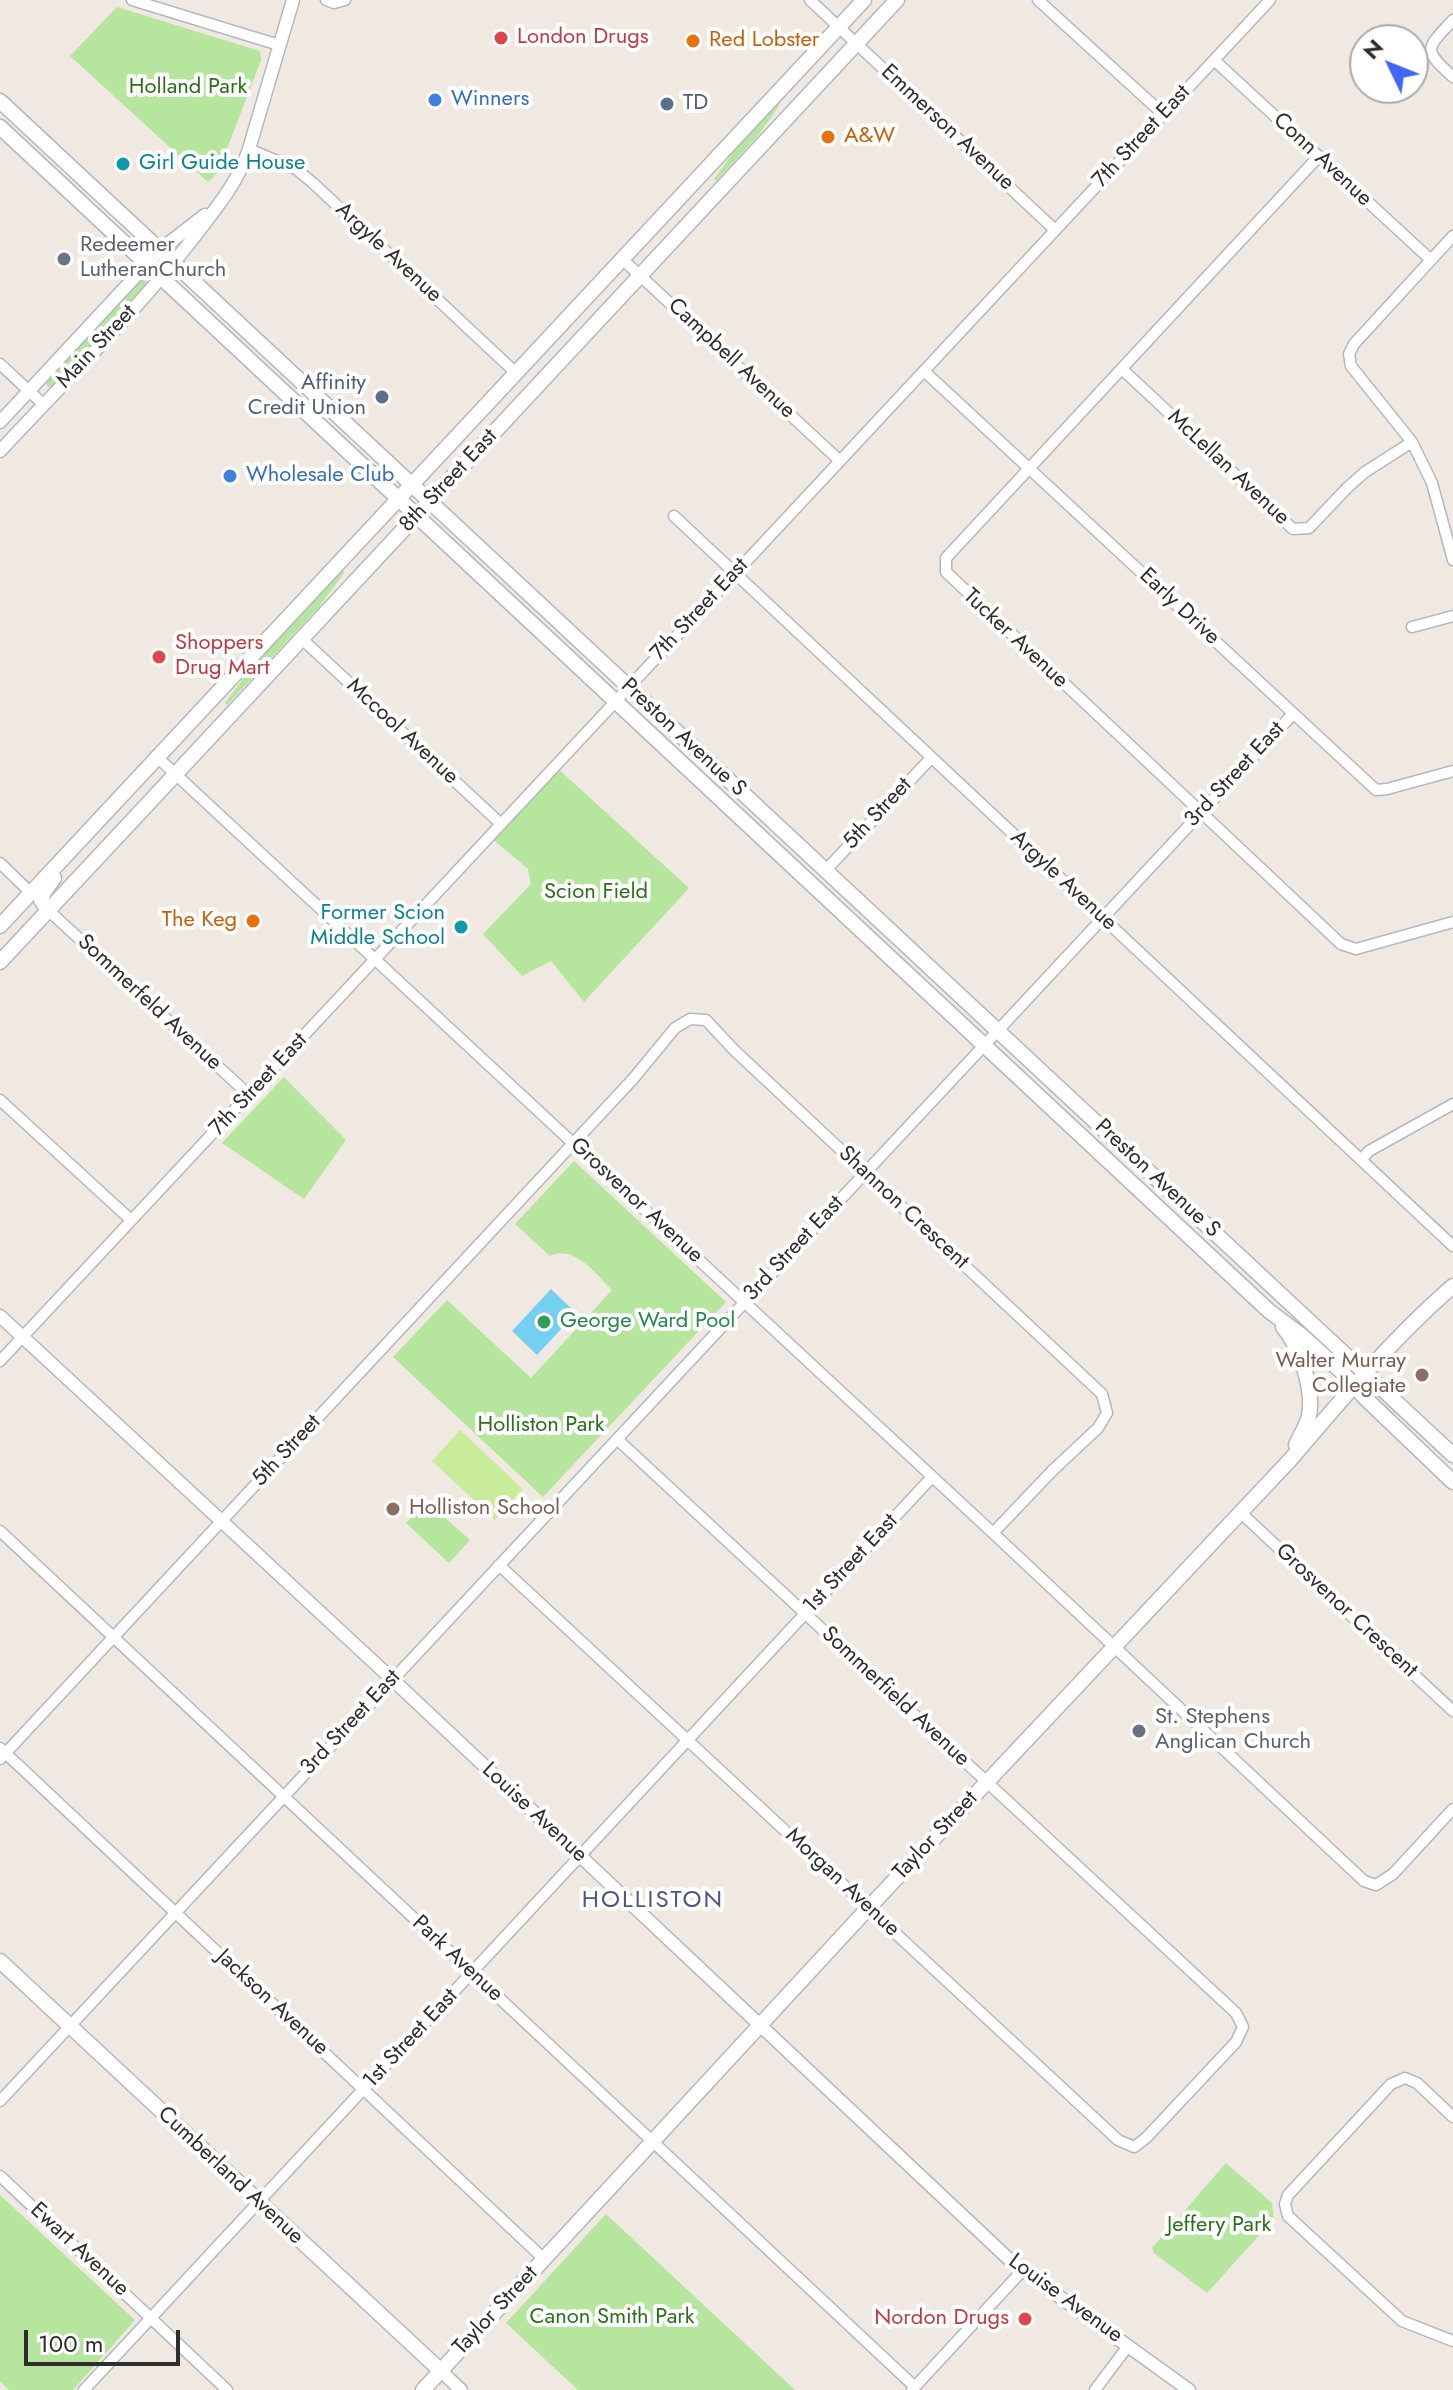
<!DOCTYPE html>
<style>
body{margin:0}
#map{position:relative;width:1453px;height:2390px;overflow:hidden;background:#efe9e1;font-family:Jost,sans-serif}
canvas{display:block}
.north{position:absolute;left:1349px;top:24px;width:80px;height:80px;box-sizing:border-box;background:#fff;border:2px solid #ababab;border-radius:50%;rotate:313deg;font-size:22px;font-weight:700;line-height:32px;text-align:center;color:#2e2e2e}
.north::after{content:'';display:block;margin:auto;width:28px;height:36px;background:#4264fb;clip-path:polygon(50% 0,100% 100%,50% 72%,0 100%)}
.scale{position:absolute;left:24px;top:2330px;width:156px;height:36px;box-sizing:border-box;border:4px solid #2e2e2e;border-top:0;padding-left:10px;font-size:24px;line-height:28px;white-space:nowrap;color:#2e2e2e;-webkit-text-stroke:6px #fff;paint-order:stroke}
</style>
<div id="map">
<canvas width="1453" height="2390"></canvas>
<div class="north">N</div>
<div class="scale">100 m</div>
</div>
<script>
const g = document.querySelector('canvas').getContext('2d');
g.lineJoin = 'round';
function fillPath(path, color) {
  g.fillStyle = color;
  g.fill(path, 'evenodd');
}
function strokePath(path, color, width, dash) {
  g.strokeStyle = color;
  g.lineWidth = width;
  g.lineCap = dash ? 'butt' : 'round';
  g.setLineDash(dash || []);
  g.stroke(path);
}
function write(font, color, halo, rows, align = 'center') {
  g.font = font + ' Jost,sans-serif';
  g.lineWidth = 8;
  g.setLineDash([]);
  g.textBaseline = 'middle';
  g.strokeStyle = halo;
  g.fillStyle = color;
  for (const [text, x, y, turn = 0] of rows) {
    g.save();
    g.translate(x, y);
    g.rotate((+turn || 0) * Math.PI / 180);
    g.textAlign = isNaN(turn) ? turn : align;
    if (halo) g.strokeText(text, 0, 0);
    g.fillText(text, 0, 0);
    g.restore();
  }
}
fillPath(new Path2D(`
 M 117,7 L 260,51 L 261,60 L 222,162 L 215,175 L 208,182 L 70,56 Z
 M 778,104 L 779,106 L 757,137 L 716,181 L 714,179 L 737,147 Z
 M 142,279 L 147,282 L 147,286 L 54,386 L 48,387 L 46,382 Z
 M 342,570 L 344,573 L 319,607 L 227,705 L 225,703 L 254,664 Z
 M 555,766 L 689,888 L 584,1002 L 551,961 L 522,976 L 483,934 L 531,884 L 528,869 L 490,837 Z
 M 284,1077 L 346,1140 L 304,1199 L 222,1143 Z
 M 574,1161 L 726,1302 L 543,1497 L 393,1357 L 447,1300 L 531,1378 L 612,1290 C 596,1274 574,1244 550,1256 L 515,1224 Z
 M 433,1507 L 470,1540 L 449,1563 L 406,1523 L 417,1511 Z
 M 1226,2163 L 1272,2203 L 1274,2219 L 1207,2293 L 1154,2253 L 1152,2248 Z
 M 0,2195 L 135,2320 L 73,2390 L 9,2390 L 0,2381 Z
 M 606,2214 L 795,2390 L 578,2390 L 506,2323 Z`), '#b6e59e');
fillPath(new Path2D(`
 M 460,1430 L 523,1489 L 495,1520 L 432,1461 Z`), '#c9ec9a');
fillPath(new Path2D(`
 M 551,1289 L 576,1313 L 537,1355 L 512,1331 Z`), '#75cff0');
const minor = new Path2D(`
 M 132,0 L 279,45
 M 326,0 L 334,3 L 345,0
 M 810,0 L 1055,230
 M 1038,0 L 1163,114
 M 1453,20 C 1426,49 1422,49 1453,77
 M 1214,60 L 1431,260
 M 249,149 L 296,169 L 313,183 L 516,373
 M 1319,156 L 946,558 L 946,572 L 1341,944 L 1356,949 L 1453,922
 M 1453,236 L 1354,344 L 1349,354 L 1351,366 L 1412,442 L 1432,483 L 1453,560
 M 622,259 L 839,460
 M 0,364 L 43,404
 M 1122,369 L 1293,529 L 1309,528 L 1347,488 L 1365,472 L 1412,442
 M 924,371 L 1376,790 L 1387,789 L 1453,771
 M 674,516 L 1453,1246
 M 1412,627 L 1453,616
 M 303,640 L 501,824
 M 157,757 L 993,1533 L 1364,1881 L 1376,1885 L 1393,1874 L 1453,1809
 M 0,863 L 31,893
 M 826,870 L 931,758
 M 48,910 L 249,1095
 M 0,1100 L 131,1220
 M 1362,1159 L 1369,1151 L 1453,1104
 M 0,1361 L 1270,0
 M 1240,1512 L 1453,1711
 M 0,1531 L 915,2387
 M 499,1565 L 1118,2140 L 1134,2147 L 1146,2138 L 1236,2042 L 1243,2027 L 1236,2013 L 617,1439
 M 0,1748 L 544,2259
 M 0,1759 L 633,1079 L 675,1028 L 690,1019 L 706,1020 L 734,1050 L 1102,1394 L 1107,1413 L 1098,1428 L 1053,1470 L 993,1533
 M 0,2101 L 1293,714
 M 1453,2117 L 1417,2083 L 1405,2078 L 1391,2084 L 1288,2195 L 1285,2204 L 1288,2216 L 1402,2321 L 1453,2341
 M 0,2176 L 227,2390
 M 84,2390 L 932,1477
 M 912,2390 L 1022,2271
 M 1095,2390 L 1128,2346`);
const tertiary = new Path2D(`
 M 0,422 L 160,250 L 205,215
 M 0,451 C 67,379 138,310 198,232 C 218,206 239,180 249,149 L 293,0
 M 0,1316 L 392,1679 L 1014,2264 L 1189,2390
 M 441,2371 L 461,2390`);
const secondary = new Path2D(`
 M 0,101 L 1453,1455
 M 0,127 L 1269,1311 L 1301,1335 L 1343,1373 L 1364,1397 L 1453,1482
 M 48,910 L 41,900 L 44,892 L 54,878
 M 0,926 L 864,0
 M 0,962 C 300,642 597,319 897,0
 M 1283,1327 C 1300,1347 1314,1389 1309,1416 C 1307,1425 1300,1436 1296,1445
 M 0,1961 L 441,2371
 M 423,2390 L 859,1918 L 1290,1460 C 1341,1400 1393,1338 1453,1286`);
strokePath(minor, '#b4b7c1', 13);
strokePath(tertiary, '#b4b7c1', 15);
strokePath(secondary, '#b4b7c1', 17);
strokePath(minor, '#fff', 10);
strokePath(tertiary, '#fff', 12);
strokePath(secondary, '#fff', 14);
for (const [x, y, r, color] of [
 [501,38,8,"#e0444e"],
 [693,41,8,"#e8710a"],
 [435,100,8,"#3f7fe0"],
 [667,104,8,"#5c6f8a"],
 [828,137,8,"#e8710a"],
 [123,164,8,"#0f9aa8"],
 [64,259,8,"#6b7280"],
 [382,397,8,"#5c6f8a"],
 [230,476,8,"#3f7fe0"],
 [159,657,8,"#e0444e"],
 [253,921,8,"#e8710a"],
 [461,927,8,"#0f9aa8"],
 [544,1322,8,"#2e9e5b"],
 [1422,1375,8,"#8d6e63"],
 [393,1509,8,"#8d6e63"],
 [1139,1731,8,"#6b7280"],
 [1025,2319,8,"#e0444e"]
]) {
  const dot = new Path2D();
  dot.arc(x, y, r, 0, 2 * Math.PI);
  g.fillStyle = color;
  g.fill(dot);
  strokePath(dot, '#fff', 3);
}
write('22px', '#be3a42', '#fff', [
 ["London Drugs",517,38],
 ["Shoppers",175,644],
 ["Drug Mart",175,669],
 ["Nordon Drugs",1009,2319,"right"]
], 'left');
write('22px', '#c56008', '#fff', [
 ["Red Lobster",709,41],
 ["A&W",844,137],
 ["The Keg",237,921,"right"]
], 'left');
write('22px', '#2c6e1b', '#fff', [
 ["Holland Park",188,88],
 ["Scion Field",596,893],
 ["Holliston Park",541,1426],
 ["Jeffery Park",1219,2226],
 ["Canon Smith Park",612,2318]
]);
write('22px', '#366cbe', '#fff', [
 ["Winners",451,100],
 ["Wholesale Club",246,476]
], 'left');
write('22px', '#4e5e75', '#fff', [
 ["TD",683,104],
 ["Affinity",366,384,"right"],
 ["Credit Union",366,409,"right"]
], 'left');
write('22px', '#2e2e2e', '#fff', [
 ["Emmerson Avenue",947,128,43],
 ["7th Street East",1142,137,-47],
 ["Conn Avenue",1322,160,43],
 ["Argyle Avenue",388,253,43],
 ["Main Street",97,347,-47],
 ["Campbell Avenue",731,359,43],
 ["McLellan Avenue",1228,468,43],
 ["8th Street East",449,481,-47],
 ["Early Drive",1179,607,43],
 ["7th Street East",700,610,-47],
 ["Tucker Avenue",1015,639,43],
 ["Mccool Avenue",402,732,43],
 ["Preston Avenue S",683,738,43],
 ["3rd Street East",1235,775,-47],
 ["5th Street",878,814,-47],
 ["Argyle Avenue",1063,881,43],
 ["Sommerfeld Avenue",149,1003,43],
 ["7th Street East",259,1085,-47],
 ["Preston Avenue S",1157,1179,43],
 ["Grosvenor Avenue",636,1201,43],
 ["Shannon Crescent",903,1208,43],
 ["3rd Street East",794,1249,-47],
 ["5th Street",287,1451,-47],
 ["1st Street East",851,1564,-47],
 ["Grosvenor Crescent",1346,1611,43],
 ["Sommerfield Avenue",895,1697,43],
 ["3rd Street East",351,1723,-47],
 ["Louise Avenue",534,1813,43],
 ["Taylor Street",936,1836,-47],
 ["Morgan Avenue",842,1883,43],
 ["Park Avenue",457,1959,43],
 ["Jackson Avenue",272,2003,43],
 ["1st Street East",411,2039,-47],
 ["Cumberland Avenue",230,2176,43],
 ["Ewart Avenue",79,2250,43],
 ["Louise Avenue",1065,2299,36],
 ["Taylor Street",496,2311,-47]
]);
write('22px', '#0d838f', '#fff', [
 ["Girl Guide House",139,164],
 ["Former Scion",445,914,"right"],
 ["Middle School",445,939,"right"]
], 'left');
write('22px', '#5b616d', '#fff', [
 ["Redeemer",80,246],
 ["LutheranChurch",80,271],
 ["St. Stephens",1155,1718],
 ["Anglican Church",1155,1743]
], 'left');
write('22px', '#27864d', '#fff', [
 ["George Ward Pool",560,1322]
], 'left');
write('22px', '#785e54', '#fff', [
 ["Walter Murray",1406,1362],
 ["Collegiate",1406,1387],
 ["Holliston School",409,1509,"left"]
], 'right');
g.letterSpacing = '2px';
write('24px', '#4d5680', '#fff', [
 ["HOLLISTON",653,1901]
]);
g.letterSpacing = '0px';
</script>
